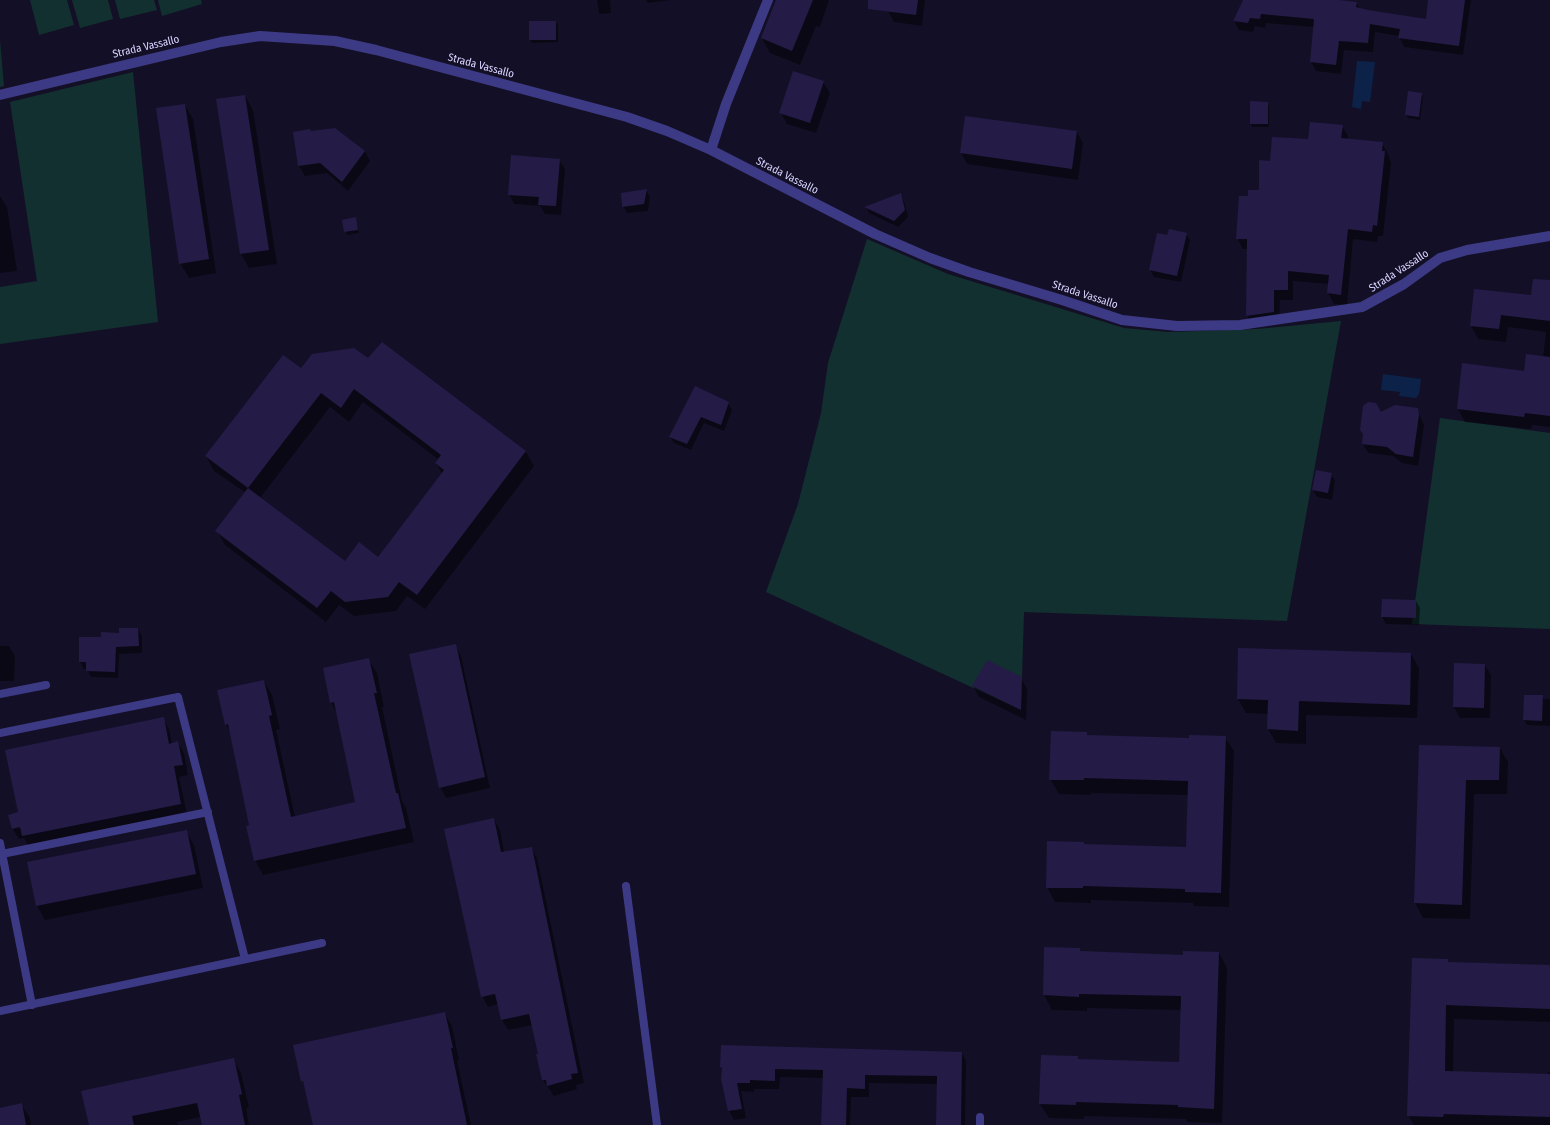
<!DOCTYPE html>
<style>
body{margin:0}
canvas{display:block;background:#130f26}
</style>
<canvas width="1550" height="1125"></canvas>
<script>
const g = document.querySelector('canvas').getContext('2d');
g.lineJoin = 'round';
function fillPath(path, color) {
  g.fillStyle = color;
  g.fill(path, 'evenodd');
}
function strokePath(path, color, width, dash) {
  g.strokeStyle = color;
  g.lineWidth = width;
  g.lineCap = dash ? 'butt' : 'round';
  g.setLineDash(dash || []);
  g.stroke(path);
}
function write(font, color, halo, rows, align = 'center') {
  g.font = font + ' "Fira Sans Condensed",sans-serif';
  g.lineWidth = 4;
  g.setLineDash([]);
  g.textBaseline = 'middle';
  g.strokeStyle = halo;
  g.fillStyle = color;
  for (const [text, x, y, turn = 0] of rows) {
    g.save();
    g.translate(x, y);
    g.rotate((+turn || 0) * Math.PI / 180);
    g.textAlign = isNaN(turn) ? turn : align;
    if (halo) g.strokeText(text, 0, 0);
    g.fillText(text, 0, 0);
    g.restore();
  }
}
fillPath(new Path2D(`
 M 30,0 L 67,0 L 74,25 L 39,35 Z
 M 72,0 L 108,0 L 113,19 L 80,28 Z
 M 115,0 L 154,0 L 157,10 L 120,19 Z
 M 158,0 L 201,0 L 202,4 L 162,16 Z
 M 0,40 L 4,86 L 0,87 Z
 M 133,72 L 158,322 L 0,344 L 0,287 L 37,281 L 10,102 Z
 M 867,239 L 948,274 L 1124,328 L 1168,332 L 1257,329 L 1341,321 L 1287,621 L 1024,612 L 1021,710 L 766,592 L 798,504 L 821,413 L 828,363 Z
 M 1440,418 L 1550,433 L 1550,629 L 1412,624 Z`), '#12302f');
fillPath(new Path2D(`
 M 1357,61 L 1375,62 L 1370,102 L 1362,101 L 1361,109 L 1352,107 Z
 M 1383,374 L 1421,379 L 1419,394 L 1416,398 L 1399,396 L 1400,392 L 1381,390 Z`), '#0c2248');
fillPath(new Path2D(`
 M 597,0 L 610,0 L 611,13 L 599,14 Z
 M 646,0 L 671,0 L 648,3 Z
 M 778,0 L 829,0 L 820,27 L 816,26 L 800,65 L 770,53 L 762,38 Z
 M 890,0 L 925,0 L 922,26 L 894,22 L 888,11 Z
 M 1243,0 L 1331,0 L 1356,3 L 1360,9 L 1427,20 L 1429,0 L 1471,0 L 1463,55 L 1404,47 L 1399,36 L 1375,32 L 1373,52 L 1344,50 L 1341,74 L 1316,71 L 1311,62 L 1314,27 L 1266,23 L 1265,28 L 1255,26 L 1253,32 L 1239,30 L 1234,21 Z
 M 556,22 L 558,25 L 558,42 L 532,43 L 530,40 Z
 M 823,82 L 830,93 L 816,133 L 787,124 L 781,113 Z
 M 1421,94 L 1423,97 L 1420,120 L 1408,118 L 1406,115 Z
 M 245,96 L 253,110 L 277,264 L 249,268 L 241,254 Z
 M 1267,103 L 1269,106 L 1269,127 L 1252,127 L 1251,124 Z
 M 185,105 L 193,119 L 216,273 L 189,278 L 180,263 Z
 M 966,117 L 1077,132 L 1083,143 L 1078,180 L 967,164 L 961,153 Z
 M 1342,126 L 1348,136 L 1348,140 L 1382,143 L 1388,154 L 1391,163 L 1383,236 L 1378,236 L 1377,242 L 1353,239 L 1347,305 L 1334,304 L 1328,293 L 1329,284 L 1293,281 L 1293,300 L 1280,300 L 1279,322 L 1253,326 L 1247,316 L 1248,249 L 1243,249 L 1237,238 L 1249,197 L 1260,191 L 1271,162 L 1309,140 Z
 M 311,132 L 365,151 L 370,161 L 348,191 L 327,173 L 305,176 L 299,166 L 294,133 Z
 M 559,160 L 565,169 L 561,215 L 545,214 L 540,206 L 514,204 L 509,194 Z
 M 646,190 L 650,197 L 648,211 L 627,213 L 623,206 Z
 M 900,194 L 904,201 L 908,217 L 898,227 L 869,213 L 866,207 Z
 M 0,196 L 7,207 L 17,271 L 0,273 Z
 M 356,218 L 359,233 L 347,235 L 343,221 Z
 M 1186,234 L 1190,240 L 1181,282 L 1154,277 L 1150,270 L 1168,236 Z
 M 1550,281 L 1550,427 L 1532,425 L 1531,429 L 1465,422 L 1458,409 L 1525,372 L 1543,357 L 1546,332 L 1508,327 L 1506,342 L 1478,339 L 1471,326 L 1532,296 Z
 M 382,343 L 526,452 L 534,466 L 425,609 L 407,596 L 396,611 L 354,616 L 339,605 L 326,622 L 225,545 L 217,531 L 246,493 L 214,471 L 206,456 L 301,370 L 369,360 ZM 363,402 L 439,460 L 436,463 L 442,474 L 379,558 L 345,563 L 260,498 L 330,407 L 349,422 Z
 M 695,388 L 728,403 L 732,410 L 724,431 L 704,423 L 691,450 L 674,443 L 670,437 Z
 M 1417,409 L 1424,425 L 1418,466 L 1402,463 L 1393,456 L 1368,453 L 1363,444 L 1381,413 Z
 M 1331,474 L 1335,481 L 1332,500 L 1317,497 L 1313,490 Z
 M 1416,601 L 1420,608 L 1419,625 L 1386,624 L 1382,617 Z
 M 138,629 L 142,636 L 142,653 L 119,654 L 118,678 L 91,677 L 87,669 L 84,669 L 80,662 L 80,638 L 102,638 Z
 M 455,645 L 461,656 L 490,788 L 446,798 L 440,787 Z
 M 0,646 L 9,646 L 15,656 L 14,681 L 0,681 Z
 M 1411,654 L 1419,668 L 1417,718 L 1306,715 L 1306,744 L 1276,743 L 1268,729 L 1269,714 L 1246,713 L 1238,699 Z
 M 368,659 L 377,673 L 384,707 L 382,707 L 402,801 L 406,808 L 414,842 L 263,875 L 255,860 L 251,826 L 230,732 L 226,724 L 264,681 L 272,695 L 280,729 L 276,730 L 295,817 L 356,803 L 337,713 L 331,703 Z
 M 1485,665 L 1491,675 L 1490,718 L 1460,718 L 1454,707 Z
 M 1021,678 L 1027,689 L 1026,720 L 979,697 L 973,686 Z
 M 1542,696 L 1544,699 L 1550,699 L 1550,726 L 1527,725 L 1524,720 Z
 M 163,719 L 169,729 L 172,744 L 178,743 L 184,753 L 188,775 L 179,777 L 187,814 L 29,847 L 24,838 L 19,839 L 12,828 L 19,813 Z
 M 1086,733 L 1088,736 L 1190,739 L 1225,737 L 1234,751 L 1229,907 L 1194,906 L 1193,903 L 1091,900 L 1091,903 L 1055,902 L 1047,887 L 1084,843 L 1085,845 L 1187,848 L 1188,795 L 1091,793 L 1091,795 L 1059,794 L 1050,779 Z
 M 1420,746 L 1500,748 L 1508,762 L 1507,794 L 1474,794 L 1470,919 L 1423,918 L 1415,903 Z
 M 494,819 L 500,830 L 504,852 L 531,848 L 537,858 L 584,1083 L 576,1085 L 577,1089 L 554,1096 L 543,1080 L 539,1054 L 533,1025 L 508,1030 L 502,1020 L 498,1004 L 488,1007 L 482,996 Z
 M 186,831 L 194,845 L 203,888 L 45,920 L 37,906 L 28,863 Z
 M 1045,948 L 1079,949 L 1081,952 L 1184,956 L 1219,953 L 1227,968 L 1222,1123 L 1187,1122 L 1186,1119 L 1084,1116 L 1084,1119 L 1049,1118 L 1040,1104 L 1077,1057 L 1078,1060 L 1180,1063 L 1182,1010 L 1087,1008 L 1087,1011 L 1052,1010 L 1044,995 Z
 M 1447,960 L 1449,963 L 1550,966 L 1550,1022 L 1454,1019 L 1453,1072 L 1548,1075 L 1548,1072 L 1550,1072 L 1550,1125 L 1414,1125 L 1408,1115 Z
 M 445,1014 L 452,1026 L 459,1060 L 457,1061 L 471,1125 L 314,1125 L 306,1089 L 302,1081 Z
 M 962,1053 L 966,1061 L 965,1125 L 937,1125 L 938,1084 L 869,1083 L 869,1097 L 851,1097 L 850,1125 L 822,1125 L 823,1078 L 780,1077 L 779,1089 L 754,1089 L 754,1092 L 741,1091 L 746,1118 L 734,1120 L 729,1111 L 721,1067 Z
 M 233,1059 L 241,1073 L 249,1108 L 246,1108 L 249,1125 L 203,1125 L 201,1117 L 177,1122 L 178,1125 L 90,1125 Z
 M 21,1104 L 30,1118 L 31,1125 L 0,1125 L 0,1109 Z`), '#0007');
fillPath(new Path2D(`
 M 776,0 L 813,0 L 792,51 L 761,38 Z
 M 868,0 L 918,0 L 916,15 L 868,9 Z
 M 1243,0 L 1339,0 L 1357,2 L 1356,7 L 1368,10 L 1426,19 L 1428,0 L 1465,0 L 1459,46 L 1398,38 L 1400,29 L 1370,24 L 1368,43 L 1339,41 L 1336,65 L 1310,62 L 1314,19 L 1261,14 L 1260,19 L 1250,18 L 1248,23 L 1233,21 Z
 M 529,21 L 556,21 L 556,40 L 529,40 Z
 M 793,71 L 824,81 L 810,123 L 779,113 Z
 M 1408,91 L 1422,93 L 1419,117 L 1405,115 Z
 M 245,95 L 269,250 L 240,254 L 216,99 Z
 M 1250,101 L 1268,102 L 1268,124 L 1250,124 Z
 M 185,104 L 209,259 L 179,264 L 156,108 Z
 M 965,116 L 1077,131 L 1072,169 L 960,153 Z
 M 1310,122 L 1343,125 L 1341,138 L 1383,142 L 1382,151 L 1385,151 L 1377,226 L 1373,225 L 1372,232 L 1348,229 L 1341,295 L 1327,293 L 1329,275 L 1288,271 L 1288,290 L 1274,290 L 1274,312 L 1246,316 L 1247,239 L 1236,239 L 1239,196 L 1248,196 L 1248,190 L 1259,190 L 1259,160 L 1270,161 L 1272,137 L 1308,139 Z
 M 335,128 L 365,151 L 342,182 L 320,163 L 298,166 L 293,132 L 310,129 L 311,131 Z
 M 511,155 L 560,159 L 556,206 L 538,205 L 539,197 L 508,195 Z
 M 647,189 L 644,204 L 622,207 L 621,193 Z
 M 901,193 L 905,210 L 894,221 L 864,207 Z
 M 356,217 L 358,230 L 344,232 L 342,220 Z
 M 1169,229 L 1187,233 L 1177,276 L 1149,270 L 1157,233 L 1167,235 Z
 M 1533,279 L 1550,280 L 1550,321 L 1501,315 L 1499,329 L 1470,326 L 1474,289 L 1531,295 Z
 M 382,342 L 526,451 L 417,595 L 399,582 L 388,597 L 345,602 L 331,591 L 317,608 L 215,531 L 248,488 L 345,561 L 359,542 L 378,557 L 444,470 L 435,463 L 441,455 L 354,389 L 341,408 L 321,393 L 248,488 L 205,456 L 283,355 L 301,368 L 312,354 L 354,348 L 368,358 Z
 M 1526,354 L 1550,357 L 1550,416 L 1525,413 L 1524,417 L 1457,409 L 1462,363 L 1524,371 Z
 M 695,386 L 729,402 L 721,425 L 701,417 L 687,444 L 669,437 Z
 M 1368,402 L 1376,403 L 1381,412 L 1395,405 L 1418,408 L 1419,415 L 1413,457 L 1396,454 L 1387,447 L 1362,444 L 1363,434 L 1360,430 L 1363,406 Z
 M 1316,470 L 1332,473 L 1328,493 L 1312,490 Z
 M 1382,599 L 1416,600 L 1416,618 L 1381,617 Z
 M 119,628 L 138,628 L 139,646 L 116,647 L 115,672 L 86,671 L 86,662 L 79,662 L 79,637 L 101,637 L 101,632 L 119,633 Z
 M 456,644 L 485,777 L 439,788 L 409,654 Z
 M 1238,648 L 1411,653 L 1410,705 L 1299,701 L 1298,731 L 1267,729 L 1268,700 L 1237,699 Z
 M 369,658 L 377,693 L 374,693 L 396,793 L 398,793 L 406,828 L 254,861 L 246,826 L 249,825 L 228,724 L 225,725 L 217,690 L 264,680 L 272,715 L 269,716 L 291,817 L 355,802 L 334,702 L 330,703 L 323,668 Z
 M 987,660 L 1022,677 L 1021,710 L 972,686 Z
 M 1454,663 L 1485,664 L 1484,708 L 1453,707 Z
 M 1524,695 L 1543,695 L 1542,721 L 1523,720 Z
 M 164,717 L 169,744 L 178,741 L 183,765 L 174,766 L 181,804 L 22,836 L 20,827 L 12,829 L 8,815 L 18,812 L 5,750 Z
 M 1051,731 L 1087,732 L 1087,735 L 1189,738 L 1189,735 L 1226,736 L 1221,893 L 1185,892 L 1185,889 L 1083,886 L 1083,888 L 1046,888 L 1047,841 L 1084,842 L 1084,844 L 1186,847 L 1188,781 L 1084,778 L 1084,780 L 1049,780 Z
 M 1419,745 L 1500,747 L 1499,780 L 1466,780 L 1462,905 L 1414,903 Z
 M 494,818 L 501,852 L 532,847 L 578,1073 L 571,1074 L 572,1079 L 547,1086 L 546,1080 L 542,1080 L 536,1054 L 538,1054 L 529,1014 L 501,1020 L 495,994 L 481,997 L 444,829 Z
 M 187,830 L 196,874 L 36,906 L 27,862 Z
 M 1044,947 L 1080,948 L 1080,951 L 1183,955 L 1183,951 L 1219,952 L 1214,1109 L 1178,1107 L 1178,1105 L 1076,1102 L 1076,1105 L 1039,1104 L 1041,1055 L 1078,1056 L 1078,1059 L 1179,1062 L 1181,996 L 1079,994 L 1079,997 L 1043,995 Z
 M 1412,958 L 1448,959 L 1448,962 L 1550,965 L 1550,1009 L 1446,1005 L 1445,1071 L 1550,1074 L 1550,1117 L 1444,1114 L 1443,1117 L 1407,1116 Z
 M 445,1012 L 453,1048 L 451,1048 L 467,1125 L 313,1125 L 303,1081 L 301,1082 L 293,1045 Z
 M 721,1045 L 962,1052 L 961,1125 L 936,1125 L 937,1076 L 865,1075 L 865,1089 L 847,1088 L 846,1125 L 821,1125 L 823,1070 L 775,1069 L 775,1081 L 750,1080 L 750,1083 L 737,1083 L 742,1109 L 728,1111 L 721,1079 L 722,1068 L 720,1067 Z
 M 234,1058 L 242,1094 L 239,1095 L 245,1125 L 202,1125 L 197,1103 L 132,1116 L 134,1125 L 89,1125 L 81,1091 Z
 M 22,1103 L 26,1125 L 0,1125 L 0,1108 Z`), '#241b47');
strokePath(new Path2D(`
 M 0,694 L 46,685
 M 0,733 L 178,697 L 245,959
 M 0,843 L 32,1005
 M 2,854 L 208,812
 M 626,886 L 657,1125
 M 0,1011 L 322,943
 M 980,1125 L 980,1117`), '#3d3a85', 8);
strokePath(new Path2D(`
 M 0,95 L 221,42 L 260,36 L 335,41 L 376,50 L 627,117 L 667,131 L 711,150 L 875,234 L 930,258 L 969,272 L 1062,300 L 1122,320 L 1177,326 L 1240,325 L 1362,307 L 1404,284 L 1440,258 L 1467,250 L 1550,236
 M 711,150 L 726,104 L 768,0`), '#3d3a85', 10);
write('11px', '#d9d4ff', '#130f26', [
 ["Strada Vassallo",146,47,-13],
 ["Strada Vassallo",481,66,15],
 ["Strada Vassallo",787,176,27],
 ["Strada Vassallo",1399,271,-33],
 ["Strada Vassallo",1085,295,18]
]);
</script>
